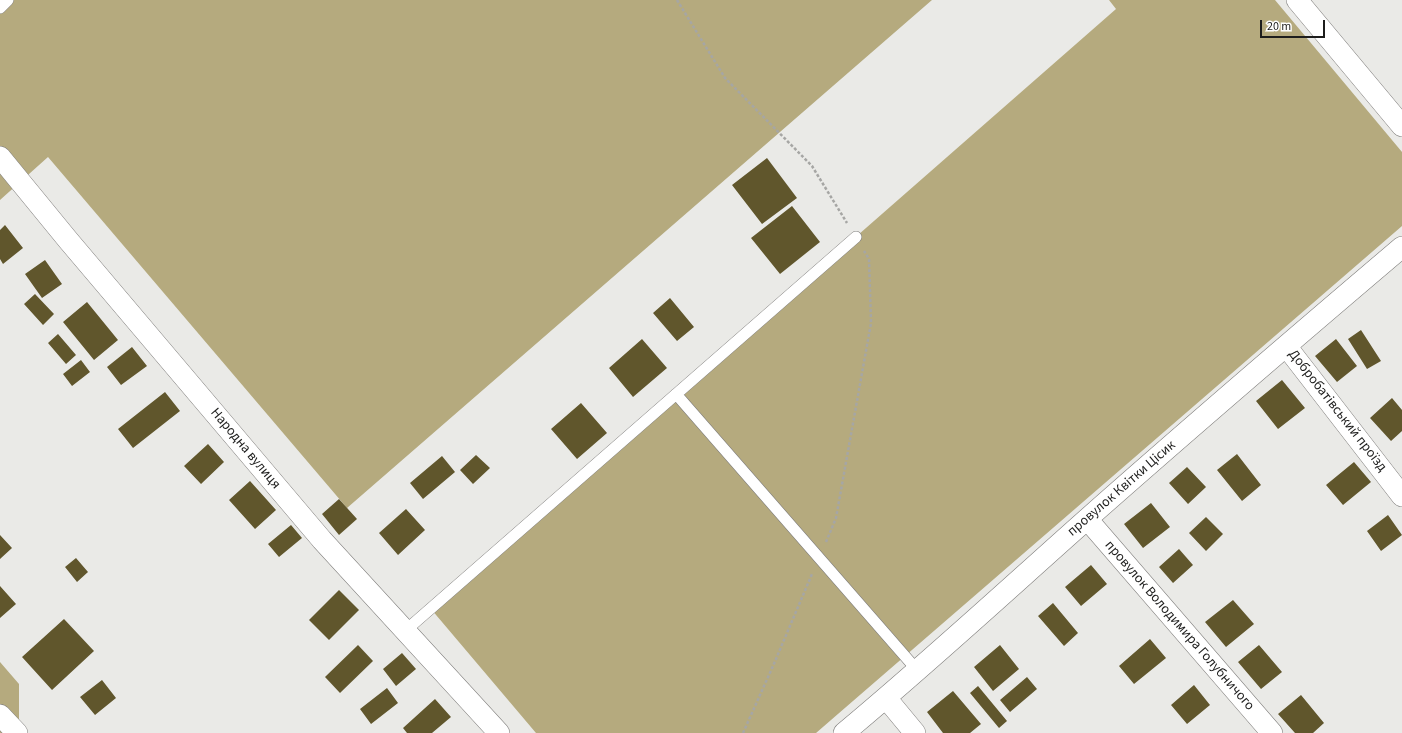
<!DOCTYPE html>
<meta charset="utf-8">
<style>
body{margin:0}
#map{position:relative;width:1402px;height:733px;overflow:hidden;background:#eaeae7;font-family:"Source Sans 3",sans-serif}
canvas{display:block}
.scale{position:absolute;left:1260px;top:20px;width:65px;height:18px;box-sizing:border-box;border:2px solid #1d1d1c;border-top:0;padding-left:5px;font-size:12px;line-height:14px;white-space:nowrap;color:#1d1d1c;-webkit-text-stroke:3px #fff;paint-order:stroke}
</style>
<div id="map">
<canvas width="1402" height="733"></canvas>
<div class="scale">20 m</div>
</div>
<script>
const g = document.querySelector('canvas').getContext('2d');
g.lineJoin = 'round';
function fillPath(path, color) {
  g.fillStyle = color;
  g.fill(path, 'evenodd');
}
function strokePath(path, color, width, dash) {
  g.strokeStyle = color;
  g.lineWidth = width;
  g.lineCap = dash ? 'butt' : 'round';
  g.setLineDash(dash || []);
  g.stroke(path);
}
function write(font, color, halo, rows, align = 'center') {
  g.font = font + ' "Source Sans 3",sans-serif';
  g.lineWidth = 4;
  g.setLineDash([]);
  g.textBaseline = 'middle';
  g.strokeStyle = halo;
  g.fillStyle = color;
  for (const [text, x, y, turn = 0] of rows) {
    g.save();
    g.translate(x, y);
    g.rotate((+turn || 0) * Math.PI / 180);
    g.textAlign = isNaN(turn) ? turn : align;
    if (halo) g.strokeText(text, 0, 0);
    g.fillText(text, 0, 0);
    g.restore();
  }
}
fillPath(new Path2D(`
 M 0,0 L 932,0 L 347,508 L 48,157 L 0,200 Z
 M 1109,0 L 1275,0 L 1402,152 L 1402,226 L 816,733 L 536,733 L 431,609 L 1116,9 Z
 M 0,662 L 19,684 L 19,729 L 28,733 L 0,733 Z`), '#b5aa7e');
fillPath(new Path2D(`
 M 767,158 L 797,198 L 762,224 L 732,185 Z
 M 792,206 L 820,242 L 780,274 L 751,238 Z
 M 5,225 L 23,248 L 3,264 L 0,259 L 0,230 Z
 M 45,260 L 62,284 L 42,298 L 25,274 Z
 M 35,294 L 54,314 L 43,325 L 24,304 Z
 M 670,298 L 694,327 L 677,341 L 653,313 Z
 M 87,302 L 118,340 L 94,360 L 63,322 Z
 M 1361,330 L 1381,361 L 1367,369 L 1348,339 Z
 M 58,334 L 76,355 L 66,364 L 48,343 Z
 M 642,339 L 667,368 L 633,397 L 609,368 Z
 M 1336,339 L 1357,366 L 1337,382 L 1315,356 Z
 M 132,347 L 147,366 L 121,385 L 107,367 Z
 M 81,360 L 90,372 L 72,386 L 63,374 Z
 M 1282,380 L 1305,408 L 1278,429 L 1256,401 Z
 M 165,392 L 180,411 L 133,448 L 118,429 Z
 M 1392,398 L 1402,410 L 1402,431 L 1391,441 L 1370,418 Z
 M 581,403 L 607,433 L 577,459 L 551,429 Z
 M 208,444 L 224,462 L 201,484 L 184,466 Z
 M 1237,454 L 1261,485 L 1242,501 L 1217,470 Z
 M 476,455 L 490,468 L 473,484 L 460,470 Z
 M 442,456 L 455,472 L 423,499 L 410,483 Z
 M 1354,462 L 1371,482 L 1343,505 L 1326,485 Z
 M 1187,467 L 1206,487 L 1188,504 L 1169,483 Z
 M 250,481 L 276,510 L 255,529 L 229,500 Z
 M 339,499 L 357,519 L 339,535 L 322,514 Z
 M 1151,503 L 1170,527 L 1143,548 L 1124,524 Z
 M 406,509 L 425,530 L 398,555 L 379,533 Z
 M 1388,515 L 1402,535 L 1381,551 L 1367,531 Z
 M 1206,517 L 1223,534 L 1206,551 L 1189,533 Z
 M 291,525 L 302,538 L 279,557 L 268,544 Z
 M 0,535 L 12,548 L 0,559 Z
 M 1179,549 L 1193,565 L 1173,583 L 1159,567 Z
 M 76,558 L 88,572 L 77,582 L 65,567 Z
 M 1091,565 L 1107,584 L 1081,606 L 1065,587 Z
 M 0,586 L 16,604 L 0,618 Z
 M 339,590 L 359,610 L 329,640 L 309,620 Z
 M 1233,600 L 1254,624 L 1226,647 L 1205,622 Z
 M 1053,603 L 1078,633 L 1064,646 L 1038,616 Z
 M 64,619 L 94,651 L 52,690 L 22,657 Z
 M 1150,639 L 1166,658 L 1134,684 L 1119,666 Z
 M 358,645 L 373,661 L 340,693 L 325,677 Z
 M 1000,645 L 1019,669 L 993,691 L 974,667 Z
 M 1259,645 L 1282,672 L 1261,689 L 1238,662 Z
 M 402,653 L 416,669 L 396,686 L 383,669 Z
 M 1027,677 L 1037,689 L 1010,712 L 1000,700 Z
 M 102,680 L 116,698 L 95,715 L 80,697 Z
 M 1194,685 L 1210,705 L 1187,724 L 1171,705 Z
 M 978,686 L 1007,721 L 999,728 L 970,693 Z
 M 387,688 L 398,703 L 371,724 L 360,709 Z
 M 953,691 L 981,724 L 970,733 L 943,733 L 927,712 Z
 M 1301,695 L 1324,723 L 1313,733 L 1295,733 L 1278,714 Z
 M 435,699 L 451,717 L 432,733 L 407,733 L 403,728 Z`), '#60562c');
const service = new Path2D(`
 M 0,8 L 8,0
 M 676,394 L 917,670
 M 405,631 L 856,237`);
const minor = new Path2D(`
 M 1297,0 L 1402,126
 M 0,157 L 68,240 L 322,540 L 499,733
 M 1286,346 L 1402,496
 M 1087,519 L 1272,733
 M 886,698 L 915,733
 M 0,715 L 17,733
 M 844,733 C 927,664 1006,591 1087,519 C 1191,427 1296,337 1402,247`);
strokePath(service, '#807f7d', 12);
strokePath(minor, '#807f7d', 22);
strokePath(new Path2D(`
 M 677,0 L 725,78 L 812,166 L 847,223
 M 826,542 L 836,518 L 871,323 L 869,259 L 864,251
 M 743,733 L 773,666 L 812,574`), '#a6a6a4', 2.5, [3, 2]);
strokePath(service, '#fff', 11);
strokePath(minor, '#fff', 21);
write('14px', '#1d1d1c', '#fff', [
 ["Добробатівський проїзд",1337,411,52],
 ["Народна вулиця",245,449,50],
 ["провулок Квітки Цісик",1122,489,-41],
 ["провулок Володимира Голубничого",1179,626,49]
]);
</script>
